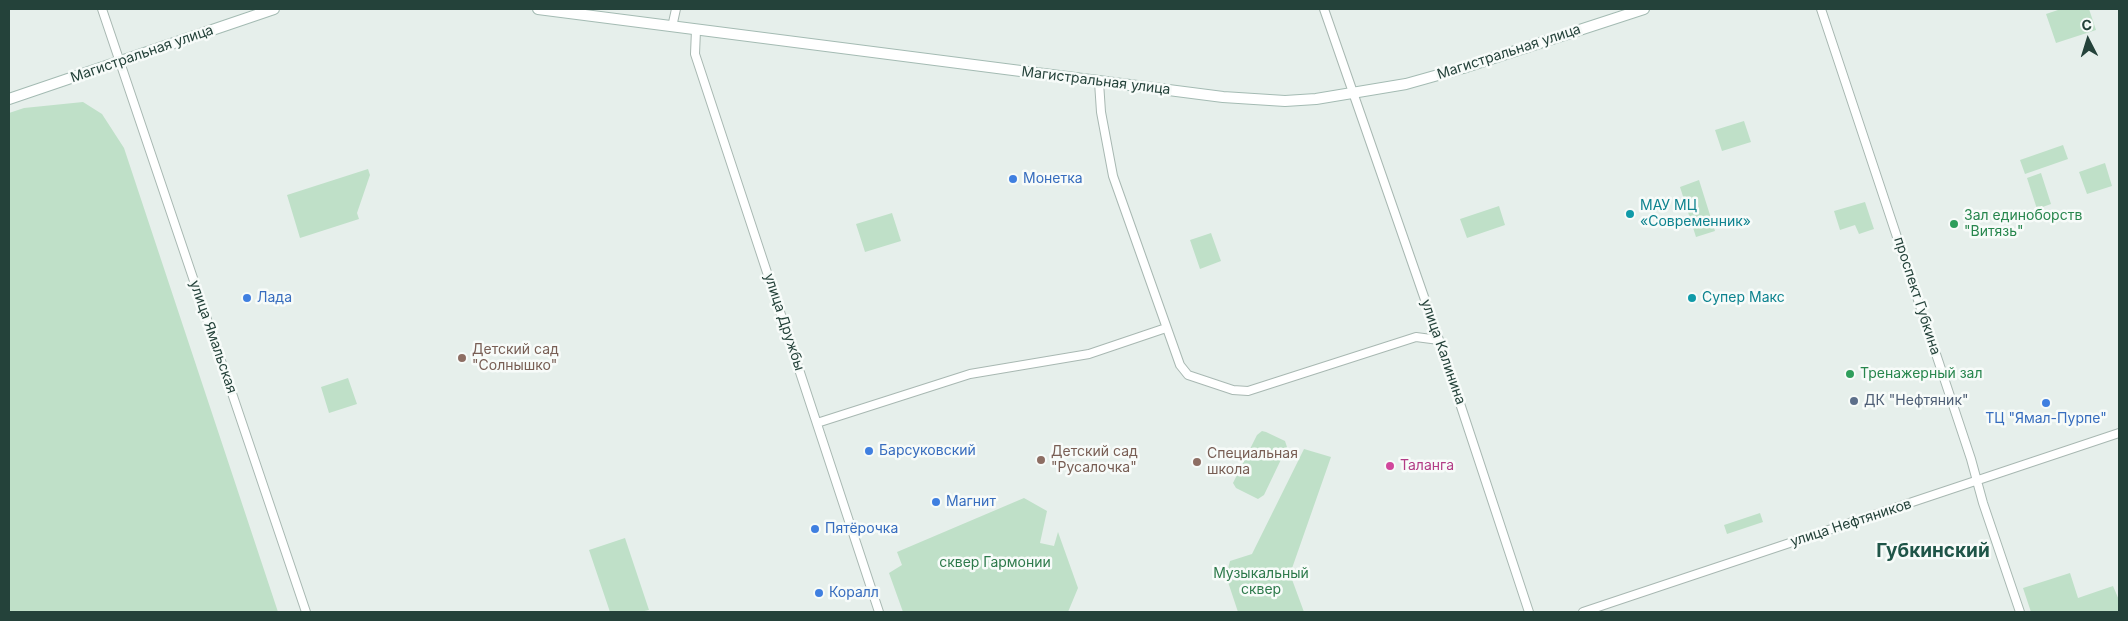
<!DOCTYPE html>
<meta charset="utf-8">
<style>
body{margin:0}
#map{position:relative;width:2128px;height:621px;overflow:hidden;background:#e6efeb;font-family:Inter,sans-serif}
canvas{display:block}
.frame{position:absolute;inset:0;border:10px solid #24423a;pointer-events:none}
.north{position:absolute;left:2063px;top:15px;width:50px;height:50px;-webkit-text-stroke:4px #f7fbf9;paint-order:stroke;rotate:355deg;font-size:14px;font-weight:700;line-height:20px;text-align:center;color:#24423a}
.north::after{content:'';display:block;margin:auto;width:18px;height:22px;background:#24423a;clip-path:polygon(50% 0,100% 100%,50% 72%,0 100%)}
</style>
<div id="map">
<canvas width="2128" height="621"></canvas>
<div class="frame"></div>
<div class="north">С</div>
</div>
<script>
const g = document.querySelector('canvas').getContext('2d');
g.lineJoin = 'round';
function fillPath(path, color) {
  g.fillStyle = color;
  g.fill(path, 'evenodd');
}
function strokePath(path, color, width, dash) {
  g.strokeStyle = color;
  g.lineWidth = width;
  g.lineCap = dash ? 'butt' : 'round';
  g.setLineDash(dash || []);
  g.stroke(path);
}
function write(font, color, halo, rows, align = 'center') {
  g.font = font + ' Inter,sans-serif';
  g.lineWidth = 5;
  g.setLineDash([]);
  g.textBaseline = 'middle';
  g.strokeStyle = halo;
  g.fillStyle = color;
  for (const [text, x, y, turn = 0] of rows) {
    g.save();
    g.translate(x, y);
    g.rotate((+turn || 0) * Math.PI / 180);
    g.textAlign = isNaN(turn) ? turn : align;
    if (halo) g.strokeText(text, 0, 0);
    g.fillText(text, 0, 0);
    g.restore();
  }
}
fillPath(new Path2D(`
 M 2061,9 L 2089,9 L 2096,30 L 2056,43 L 2046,14 Z
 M 83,102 L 102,114 L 124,148 L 278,612 L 9,612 L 9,113 L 24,108 Z
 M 1744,121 L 1751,142 L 1722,151 L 1715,130 Z
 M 2063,145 L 2068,159 L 2025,174 L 2020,160 Z
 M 2105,163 L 2112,186 L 2087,194 L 2079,172 Z
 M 368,169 L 370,175 L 357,213 L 359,219 L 300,238 L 287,195 Z
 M 2041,173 L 2051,204 L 2037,209 L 2027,178 Z
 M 1699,180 L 1715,231 L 1696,237 L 1680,187 Z
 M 1865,202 L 1874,229 L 1859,234 L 1855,225 L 1840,230 L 1834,211 Z
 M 1499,206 L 1505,225 L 1467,238 L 1460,219 Z
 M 892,213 L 901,241 L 865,252 L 856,224 Z
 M 1211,233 L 1221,261 L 1200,269 L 1190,240 Z
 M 348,378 L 357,404 L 329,413 L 321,387 Z
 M 1262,431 L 1266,432 L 1285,441 L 1287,447 L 1264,495 L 1258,499 L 1236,488 L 1233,483 L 1257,435 Z
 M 1304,449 L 1331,457 L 1290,574 L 1304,612 L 1238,612 L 1226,576 L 1230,561 L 1252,554 Z
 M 1024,498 L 1047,511 L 1040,543 L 1054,546 L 1058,532 L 1078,588 L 1068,612 L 903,612 L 889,573 L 902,565 L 897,552 Z
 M 1760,513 L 1763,522 L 1727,534 L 1724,525 Z
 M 625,538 L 649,610 L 640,612 L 610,612 L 589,550 Z
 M 2070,573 L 2078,598 L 2113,586 L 2119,600 L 2119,612 L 2031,612 L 2023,588 Z`), '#bfe0c8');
const minor = new Path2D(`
 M 102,9 L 306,612
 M 1324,9 L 1439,340 L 1529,612
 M 1821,9 L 1971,459 L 1983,503 L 2020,612
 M 672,27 L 676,9
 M 696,30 L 695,54 L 879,612
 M 1099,82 L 1101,112 L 1113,176 L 1180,365 L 1188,375 L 1233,390 L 1248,391 L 1416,337 L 1439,340
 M 817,423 L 970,374 L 1089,354 L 1166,328
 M 1583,612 L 2119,433`);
const secondary = new Path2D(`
 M 538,9 L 1223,97 L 1285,101 L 1316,99 L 1406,84 L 1463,68 L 1644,9
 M 9,99 L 274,9`);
strokePath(minor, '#a8b8b2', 10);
strokePath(secondary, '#a4bbb3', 12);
strokePath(minor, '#fff', 8);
strokePath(secondary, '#fff', 10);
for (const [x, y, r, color] of [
 [1013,179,5,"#3f7fe0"],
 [1630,214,5,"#0f9aa8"],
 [1954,224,5,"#2e9e5b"],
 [247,298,5,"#3f7fe0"],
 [1692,298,5,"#0f9aa8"],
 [462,358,5,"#8d6e63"],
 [1850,374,5,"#2e9e5b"],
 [1854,401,5,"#5c6f8a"],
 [2046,403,5,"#3f7fe0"],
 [869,451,5,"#3f7fe0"],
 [1041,460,5,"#8d6e63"],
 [1197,462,5,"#8d6e63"],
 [1390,466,5,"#d1479c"],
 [936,502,5,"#3f7fe0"],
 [815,529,5,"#3f7fe0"],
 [819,593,5,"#3f7fe0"]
]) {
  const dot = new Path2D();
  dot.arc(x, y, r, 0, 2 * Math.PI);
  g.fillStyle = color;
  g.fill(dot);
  strokePath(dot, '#f7fbf9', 2);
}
write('14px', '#24423a', '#f7fbf9', [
 ["Магистральная улица",1509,52,-18],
 ["Магистральная улица",142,54,-19],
 ["Магистральная улица",1096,81,7],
 ["проспект Губкина",1917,296,72],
 ["улица Дружбы",784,322,72],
 ["улица Ямальская",213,337,71],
 ["улица Калинина",1443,352,71],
 ["улица Нефтяников",1851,523,-18]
]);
write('14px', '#366cbe', '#f7fbf9', [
 ["Монетка",1023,179],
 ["Лада",257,298],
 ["ТЦ \"Ямал-Пурпе\"",2046,419,"center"],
 ["Барсуковский",879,451],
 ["Магнит",946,502],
 ["Пятёрочка",825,529],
 ["Коралл",829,593]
], 'left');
write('14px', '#0d838f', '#f7fbf9', [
 ["МАУ МЦ",1640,206],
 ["«Современник»",1640,222],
 ["Супер Макс",1702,298]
], 'left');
write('14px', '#27864d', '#f7fbf9', [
 ["Зал единоборств",1964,216],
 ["\"Витязь\"",1964,232],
 ["Тренажерный зал",1860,374]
], 'left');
write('14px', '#785e54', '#f7fbf9', [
 ["Детский сад",472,350],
 ["\"Солнышко\"",472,366],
 ["Детский сад",1051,452],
 ["\"Русалочка\"",1051,468],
 ["Специальная",1207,454],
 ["школа",1207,470]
], 'left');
write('14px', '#4e5e75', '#f7fbf9', [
 ["ДК \"Нефтяник\"",1864,401]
], 'left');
write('14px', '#b23c85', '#f7fbf9', [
 ["Таланга",1400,466]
], 'left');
write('14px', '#2d7a4b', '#f7fbf9', [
 ["сквер Гармонии",995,563],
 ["Музыкальный",1261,574],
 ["сквер",1261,590]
]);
write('bold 19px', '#1f5548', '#f7fbf9', [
 ["Губкинский",1933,551]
]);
</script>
